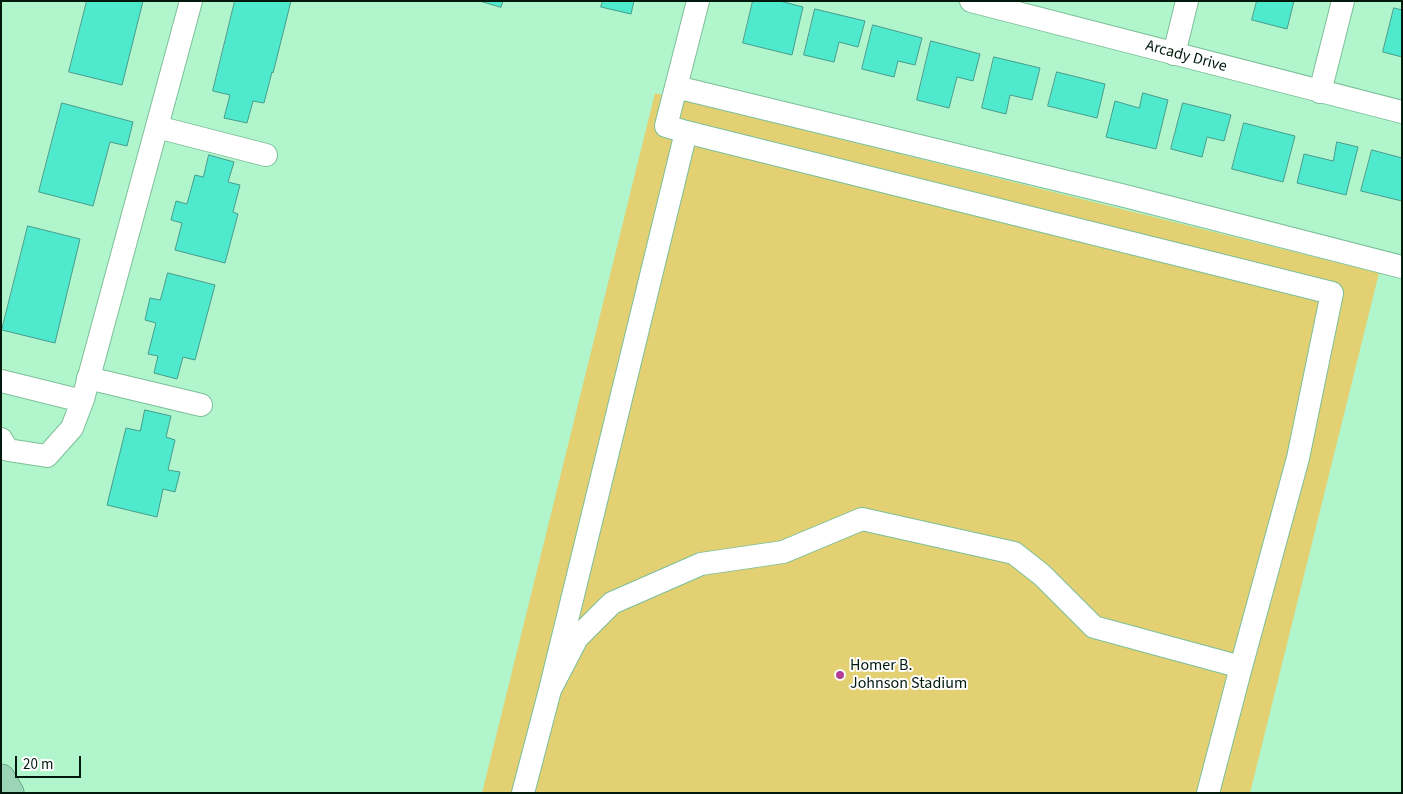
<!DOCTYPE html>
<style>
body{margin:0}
#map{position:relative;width:1403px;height:794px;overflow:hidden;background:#b1f5cd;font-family:"Source Sans 3",sans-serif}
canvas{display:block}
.frame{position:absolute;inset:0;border:2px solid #011a0d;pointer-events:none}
.scale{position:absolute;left:15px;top:756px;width:66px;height:22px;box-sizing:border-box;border:2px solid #011a0d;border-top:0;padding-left:6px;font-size:15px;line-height:18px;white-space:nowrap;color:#011a0d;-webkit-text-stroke:4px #fff;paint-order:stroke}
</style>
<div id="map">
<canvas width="1403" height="794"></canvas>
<div class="frame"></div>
<div class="scale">20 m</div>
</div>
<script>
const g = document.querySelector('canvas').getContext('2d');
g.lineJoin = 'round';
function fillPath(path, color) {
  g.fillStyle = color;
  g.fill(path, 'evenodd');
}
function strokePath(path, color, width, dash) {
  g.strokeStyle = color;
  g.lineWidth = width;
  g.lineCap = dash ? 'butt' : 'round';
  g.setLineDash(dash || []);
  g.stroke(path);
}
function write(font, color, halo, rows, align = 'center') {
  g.font = font + ' "Source Sans 3",sans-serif';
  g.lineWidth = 4;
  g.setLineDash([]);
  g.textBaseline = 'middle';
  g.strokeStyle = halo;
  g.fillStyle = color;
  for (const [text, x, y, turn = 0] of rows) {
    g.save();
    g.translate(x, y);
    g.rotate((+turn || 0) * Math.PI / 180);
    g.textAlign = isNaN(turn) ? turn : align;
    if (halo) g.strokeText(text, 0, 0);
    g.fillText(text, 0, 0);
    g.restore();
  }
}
fillPath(new Path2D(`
 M 655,93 L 1379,273 L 1250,793 L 482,793 Z`), '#e2d073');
const building = new Path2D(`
 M 87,1 L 143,1 L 122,85 L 69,72 Z
 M 235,1 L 291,1 L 273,73 L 272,72 L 264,103 L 253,101 L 247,123 L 224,118 L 230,95 L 213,91 Z
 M 480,1 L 503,1 L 501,7 Z
 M 603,1 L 634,1 L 631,14 L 601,7 Z
 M 753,1 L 780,1 L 803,7 L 792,55 L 743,43 Z
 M 1257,1 L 1294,1 L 1287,29 L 1252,20 Z
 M 1394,8 L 1402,10 L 1402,57 L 1383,52 Z
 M 815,9 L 865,21 L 858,47 L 839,42 L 834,62 L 804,55 Z
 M 873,25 L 922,38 L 915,65 L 898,61 L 894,77 L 862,69 Z
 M 931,41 L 980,54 L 973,81 L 957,77 L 949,108 L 917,100 Z
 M 994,57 L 1040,68 L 1032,100 L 1010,95 L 1006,114 L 982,108 Z
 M 1057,72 L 1105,84 L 1097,118 L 1048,106 Z
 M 1143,93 L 1168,100 L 1156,149 L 1106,137 L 1115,101 L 1139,108 Z
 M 62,103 L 133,122 L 127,146 L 110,142 L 93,206 L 39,192 Z
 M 1183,103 L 1231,115 L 1224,141 L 1207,137 L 1202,157 L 1171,149 Z
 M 1244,123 L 1295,136 L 1283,182 L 1232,169 Z
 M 1337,142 L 1358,147 L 1346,195 L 1297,183 L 1304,154 L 1333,161 Z
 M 1372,150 L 1402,158 L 1402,201 L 1361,191 Z
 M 209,155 L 234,162 L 228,182 L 240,185 L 233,212 L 238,214 L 225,263 L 175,250 L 182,223 L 171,220 L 176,201 L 187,204 L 195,175 L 203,177 Z
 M 28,226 L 80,239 L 55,343 L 2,330 Z
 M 168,273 L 215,285 L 195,360 L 183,357 L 177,379 L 154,373 L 158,356 L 148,354 L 156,323 L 145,320 L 150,298 L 160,300 Z
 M 145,410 L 171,416 L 166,437 L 175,440 L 168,470 L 180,472 L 175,492 L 163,489 L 157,517 L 107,505 L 126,428 L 140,431 Z`);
fillPath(building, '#4feace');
strokePath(building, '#479c8b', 1);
const minor = new Path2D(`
 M 971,1 L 1402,112
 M 1174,54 L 1187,1
 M 676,87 L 1125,196 L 1402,267
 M 1320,92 L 1343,1
 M 157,127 L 266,155
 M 686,132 L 666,126 L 698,1
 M 88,378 L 201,405
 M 1,381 L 82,401
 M 1,439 L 8,450 L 47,456 L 72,428 L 83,399 L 191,1
 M 550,690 L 686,132 L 1332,293 L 1298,458 L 1241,667
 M 523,793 L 550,690 L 577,638 L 612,603 L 701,564 L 783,552 L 862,519 L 1014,553 L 1042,575 L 1094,627 L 1241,667 L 1208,793`);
const major = new Path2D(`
 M 1,778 L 10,793`);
strokePath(minor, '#7dbf99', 24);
strokePath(major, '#3a805b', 29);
strokePath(minor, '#fff', 22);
strokePath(major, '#9bd4b6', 28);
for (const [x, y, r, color] of [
 [840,675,5,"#b23d96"]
]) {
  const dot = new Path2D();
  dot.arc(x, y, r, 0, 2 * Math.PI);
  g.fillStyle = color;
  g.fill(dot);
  strokePath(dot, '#fff', 2);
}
write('16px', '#011a0d', '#fff', [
 ["Arcady Drive",1186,57,15]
]);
write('16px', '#011a0d', '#fff', [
 ["Homer B.",850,666],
 ["Johnson Stadium",850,684]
], 'left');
</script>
